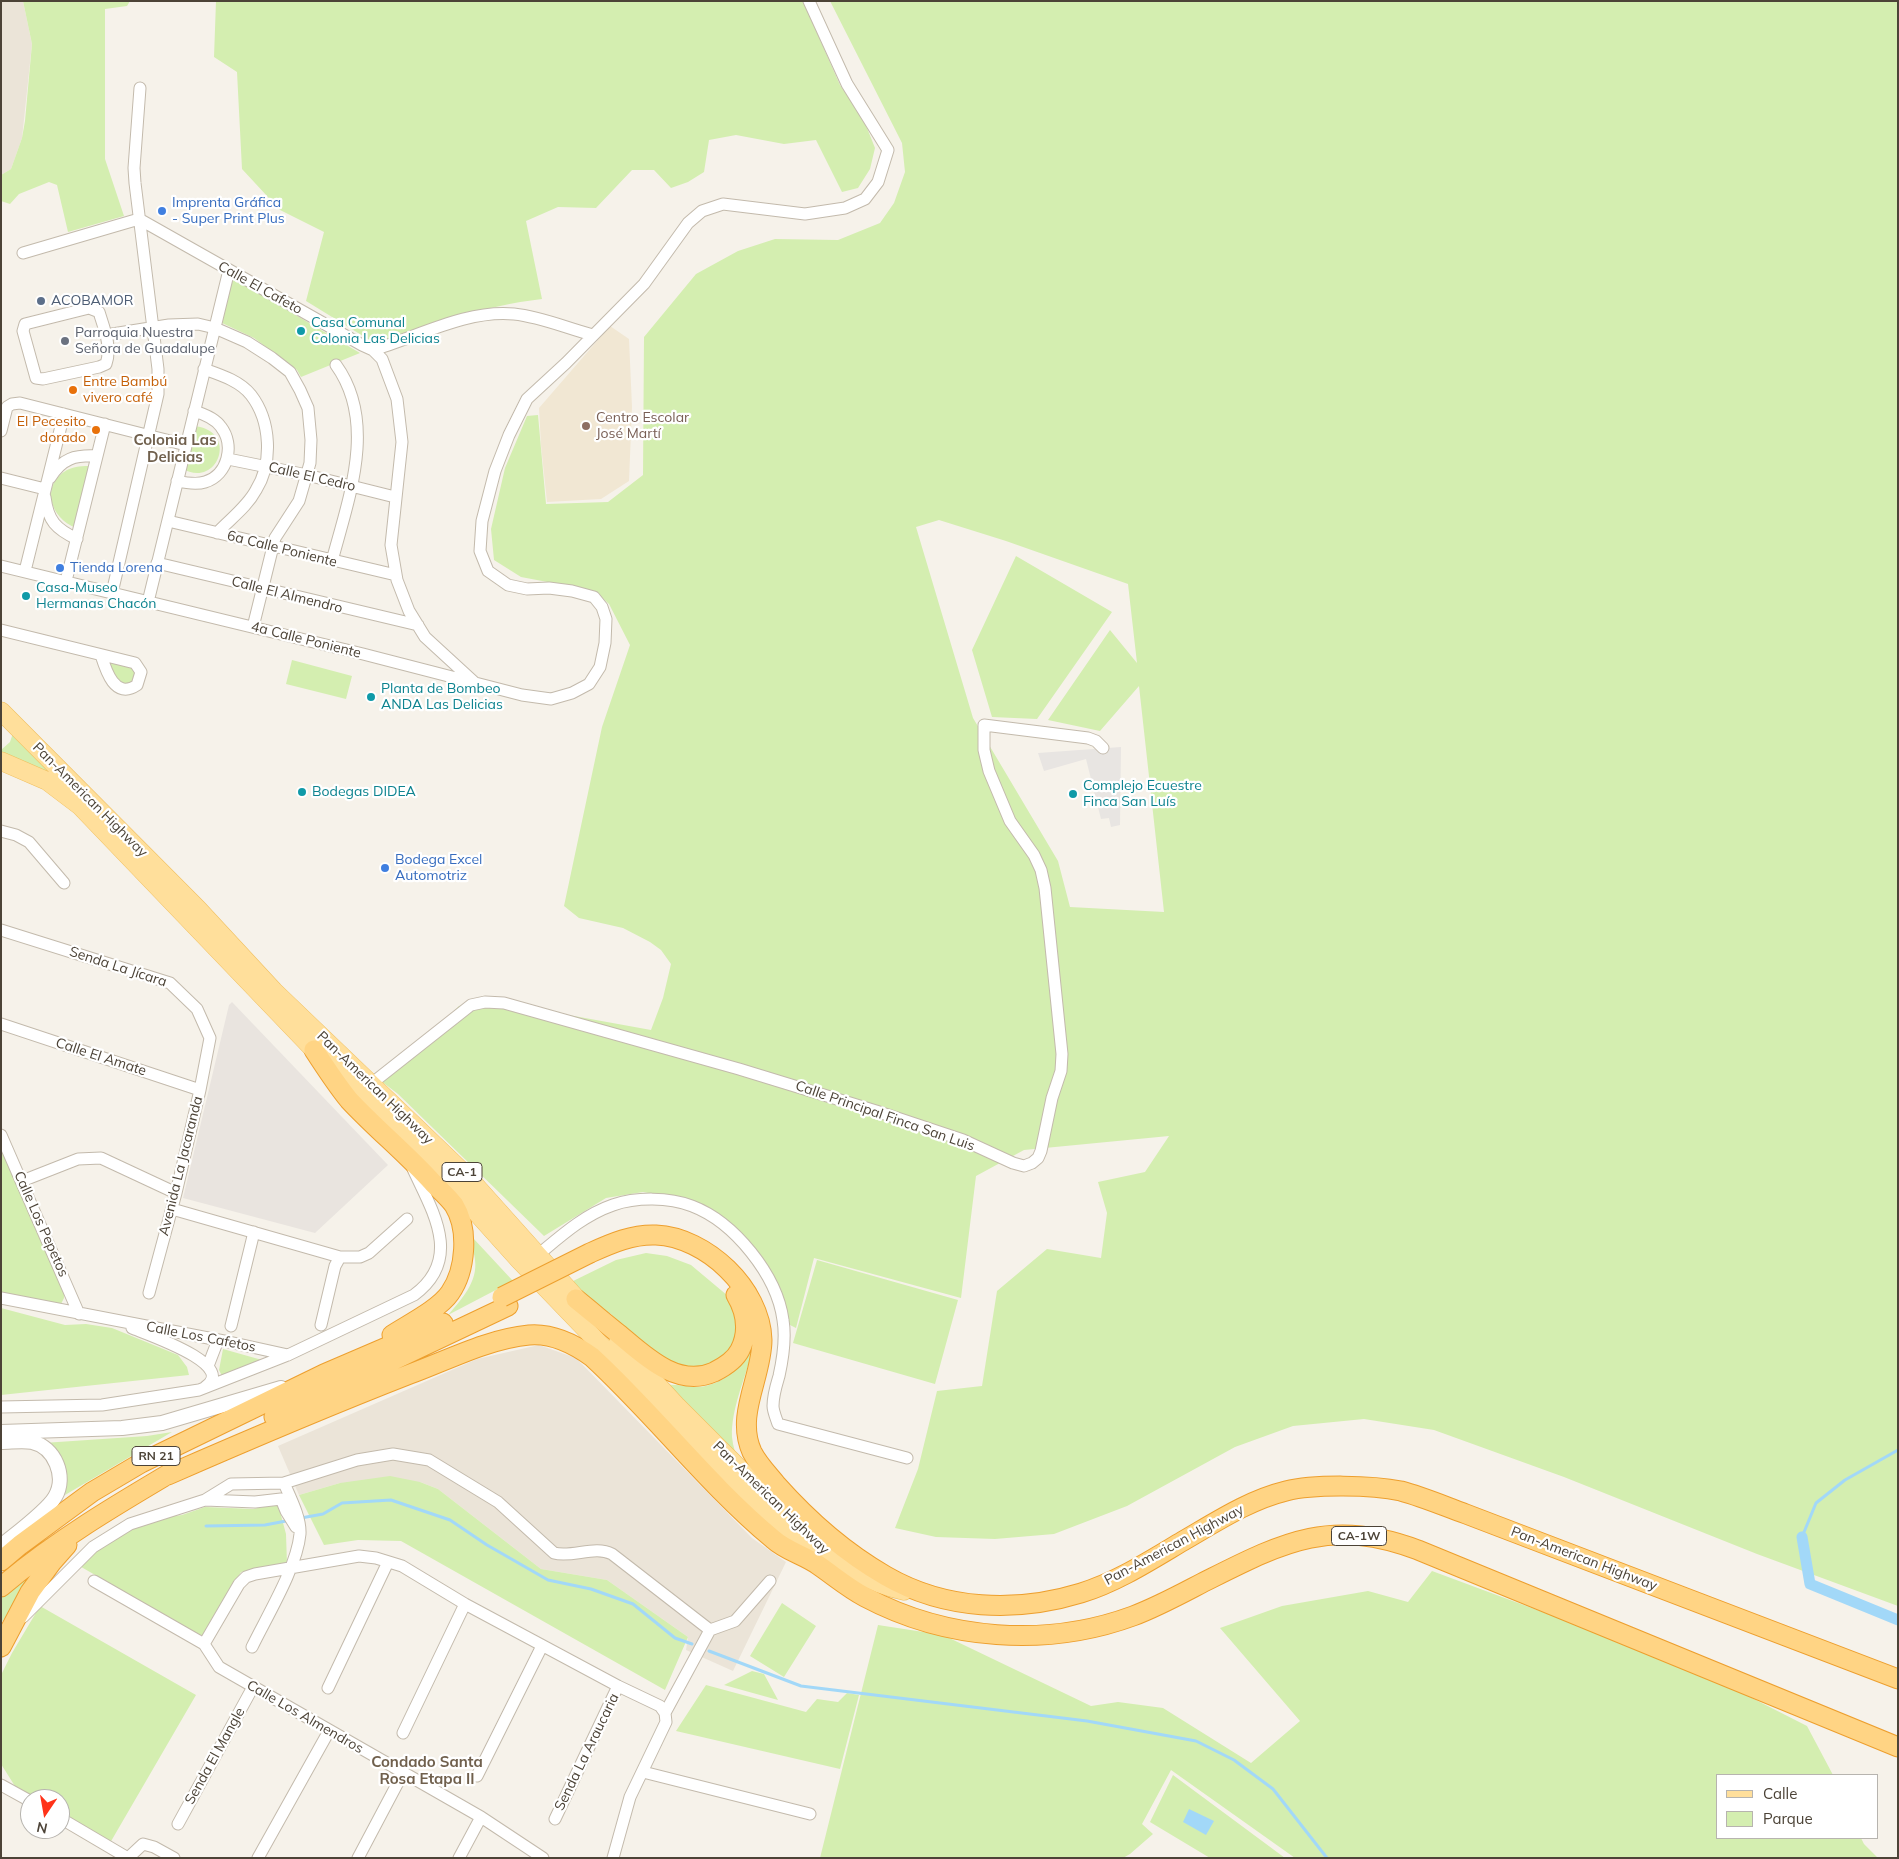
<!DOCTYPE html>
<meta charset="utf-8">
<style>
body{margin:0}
#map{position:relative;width:1899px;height:1859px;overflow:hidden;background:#f6f2ea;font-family:Mulish,sans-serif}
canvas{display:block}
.frame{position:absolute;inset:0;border:2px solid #4c4337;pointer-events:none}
.legend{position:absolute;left:1716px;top:1774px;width:162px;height:65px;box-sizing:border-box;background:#fff;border:1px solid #b7b4af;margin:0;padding:6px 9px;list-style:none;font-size:15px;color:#4c4337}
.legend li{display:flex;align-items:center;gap:10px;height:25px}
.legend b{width:25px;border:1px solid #b7b4af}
.north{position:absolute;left:20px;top:1789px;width:50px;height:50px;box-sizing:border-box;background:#fff;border:1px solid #b7b4af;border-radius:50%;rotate:192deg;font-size:14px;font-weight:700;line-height:20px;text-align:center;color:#4c4337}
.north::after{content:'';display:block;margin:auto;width:18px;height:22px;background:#ff3319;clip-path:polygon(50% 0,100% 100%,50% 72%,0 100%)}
</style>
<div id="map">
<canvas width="1899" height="1859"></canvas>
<div class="frame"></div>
<ul class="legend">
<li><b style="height:6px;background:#ffdf9b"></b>Calle</li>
<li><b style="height:14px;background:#d4eeb0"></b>Parque</li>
</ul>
<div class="north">N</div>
</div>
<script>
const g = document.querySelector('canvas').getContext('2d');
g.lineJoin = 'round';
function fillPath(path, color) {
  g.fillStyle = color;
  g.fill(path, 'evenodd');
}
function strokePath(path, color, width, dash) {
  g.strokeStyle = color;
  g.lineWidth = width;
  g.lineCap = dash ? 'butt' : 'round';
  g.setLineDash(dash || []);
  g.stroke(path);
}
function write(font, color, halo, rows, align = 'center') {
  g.font = font + ' Mulish,sans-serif';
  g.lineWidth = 4.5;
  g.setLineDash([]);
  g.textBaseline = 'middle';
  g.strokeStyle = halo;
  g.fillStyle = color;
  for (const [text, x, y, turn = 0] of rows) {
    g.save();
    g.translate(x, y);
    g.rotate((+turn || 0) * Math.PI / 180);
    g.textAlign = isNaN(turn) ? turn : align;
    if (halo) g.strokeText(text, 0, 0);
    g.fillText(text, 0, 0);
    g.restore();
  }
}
fillPath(new Path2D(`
 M 1,1 L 23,1 L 32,44 L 22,138 L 11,169 L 1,175 Z
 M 539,1345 L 576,1358 L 752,1538 L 786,1562 L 733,1671 L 686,1650 L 688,1637 L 607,1580 L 541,1569 L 438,1489 L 420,1482 L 340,1483 L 299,1495 L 278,1446 L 477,1359 Z`), '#ebe4d8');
fillPath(new Path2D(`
 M 232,1002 L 388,1165 L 315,1233 L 183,1198 L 229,1005 Z`), '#e9e4df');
fillPath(new Path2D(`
 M 610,326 L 629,339 L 632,407 L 629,481 L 601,499 L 547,502 L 541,445 L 539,408 Z`), '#f1e7d3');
fillPath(new Path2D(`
 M 23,1 L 130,1 L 127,6 L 105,9 L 105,159 L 124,216 L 68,232 L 57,185 L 49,182 L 19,194 L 10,204 L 1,201 L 1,175 L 11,169 L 22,138 L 25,121 L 32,44 Z
 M 216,1 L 803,1 L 840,85 L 863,118 L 875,148 L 870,169 L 858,188 L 842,192 L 816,140 L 784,144 L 736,135 L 709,140 L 704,172 L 688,182 L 671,188 L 654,170 L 632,170 L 596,208 L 558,207 L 526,221 L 542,299 C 483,306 432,324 376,344 L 306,301 L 324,232 L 280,210 L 242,169 L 237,72 L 214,57 Z
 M 830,1 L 1898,1 L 1898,1606 L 1757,1554 L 1564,1477 L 1434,1430 L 1364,1419 L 1293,1426 L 1235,1447 L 1127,1506 L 1054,1534 L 995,1539 L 936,1537 L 895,1528 L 918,1469 L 937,1391 L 982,1386 L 997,1291 L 1047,1249 L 1101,1258 L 1107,1213 L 1098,1182 L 1145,1172 L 1169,1136 L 1024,1150 L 976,1176 L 961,1298 L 814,1258 L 796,1328 L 790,1325 L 779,1291 L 757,1254 L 690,1201 L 643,1192 L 606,1198 L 544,1236 L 398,1094 L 381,1081 L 459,1006 L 498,997 L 541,1010 L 651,1030 L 663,998 L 671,964 L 661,950 L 650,942 L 623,928 L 579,918 L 564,906 L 602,727 L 630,645 L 609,604 L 595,591 L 521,577 L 494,560 L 491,529 L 505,468 L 527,416 L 538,415 L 546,504 L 608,502 L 643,475 L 644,337 L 696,274 L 738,251 L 775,239 L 838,240 L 880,223 L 894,203 L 905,172 L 902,143 ZM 939,520 L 1006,541 L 1128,584 L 1137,663 L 1110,630 L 1048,720 L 1100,731 L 1139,686 L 1164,912 L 1070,907 L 1058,861 L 973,718 L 916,527 Z
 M 233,278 L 360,353 L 301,377 L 297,370 L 254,338 L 222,323 Z
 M 192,426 C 240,428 219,491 181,468 Z
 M 91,466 L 76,528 C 50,518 40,485 67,470 C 75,466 83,466 91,466 Z
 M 1016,556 L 1112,612 L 1037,719 L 992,717 L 972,650 Z
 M 105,658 L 133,665 L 138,672 L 129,687 L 113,679 Z
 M 292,660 L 352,676 L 346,699 L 286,684 Z
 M 15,727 L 71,788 L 1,758 L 1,750 L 10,742 Z
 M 1,1149 L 64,1292 L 64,1298 L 61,1304 L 6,1296 L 1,1292 Z
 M 473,1238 L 513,1281 L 448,1315 C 461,1300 478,1282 475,1260 C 475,1254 471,1247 469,1241 Z
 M 646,1253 L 667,1256 L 691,1265 L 728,1296 L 736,1311 L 737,1337 L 728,1354 L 706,1368 L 672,1367 L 629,1334 L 611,1314 L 585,1299 L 569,1283 L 616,1260 Z
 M 817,1260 L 958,1300 L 935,1384 L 793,1343 Z
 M 1,1308 L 65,1325 L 86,1324 L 112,1328 L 178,1355 L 187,1367 L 189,1375 L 1,1395 Z
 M 223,1349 L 262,1360 L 222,1376 L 219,1370 Z
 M 752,1352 C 745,1379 731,1409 732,1437 C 733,1447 736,1455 739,1464 L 665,1385 C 676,1384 686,1387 697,1387 C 717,1387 740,1370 747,1353 Z
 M 172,1432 L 65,1495 C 71,1468 62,1461 43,1443 L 147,1436 Z
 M 390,1476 L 420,1482 L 438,1489 L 541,1569 L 607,1580 L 688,1637 L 665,1690 L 401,1541 L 358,1540 L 324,1545 L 299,1495 L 340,1483 Z
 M 278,1504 L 286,1534 L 287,1564 L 241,1572 L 203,1637 L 76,1564 L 131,1529 L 159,1518 L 182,1515 L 205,1507 L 253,1509 Z
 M 32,1571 L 29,1583 L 1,1623 L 1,1598 Z
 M 1432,1571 L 1572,1623 L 1744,1694 L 1807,1726 L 1833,1775 L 1718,1775 L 1718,1838 L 1861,1838 L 1864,1844 L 1878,1858 L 1295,1858 L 1171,1770 L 1142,1824 L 1153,1834 L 1130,1854 L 1123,1858 L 820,1858 L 878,1625 L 943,1635 L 1091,1706 L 1118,1702 L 1163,1708 L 1251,1763 L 1300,1721 L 1220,1628 L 1282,1606 L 1368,1591 L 1408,1602 Z
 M 782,1603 L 816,1626 L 784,1677 L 750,1656 Z
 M 40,1606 L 196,1695 L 110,1843 L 60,1815 L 60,1799 L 32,1799 L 18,1791 L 1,1764 L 1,1675 L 12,1653 Z
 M 752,1671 L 764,1674 L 778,1700 L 724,1685 Z
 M 706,1685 L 806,1712 L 817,1699 L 838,1702 L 847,1693 L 859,1695 L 840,1769 L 676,1731 Z
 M 1173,1775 L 1285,1858 L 1210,1858 L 1150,1822 Z`), '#d4eeb0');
fillPath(new Path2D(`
 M 1121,747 L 1120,825 L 1111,827 L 1109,818 L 1101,819 L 1086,759 L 1044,771 L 1038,753 Z`), '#e8e5e2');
fillPath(new Path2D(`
 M 1189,1809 L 1214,1821 L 1206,1835 L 1183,1822 Z`), '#a2d8f8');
strokePath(new Path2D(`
 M 301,1518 L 323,1514 L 342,1503 L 391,1500 L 450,1520 L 487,1545 L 548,1580 L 591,1589 L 633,1604 L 675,1638 L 692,1644
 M 206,1526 L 265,1525 L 286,1521
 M 1802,1537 L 1816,1503 L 1845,1480 L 1898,1450
 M 709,1651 L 801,1686 L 1087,1721 L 1196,1741 L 1234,1760 L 1273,1789 L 1327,1858`), '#a2d8f8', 3);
strokePath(new Path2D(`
 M 1802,1537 L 1810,1584 L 1898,1620`), '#a2d8f8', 11);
const minor = new Path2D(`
 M 23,253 L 139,219 L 362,345 L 373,350 L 382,359 L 397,399 L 402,442 L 391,545 L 397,580 L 409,611 L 425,637 L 474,682
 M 89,308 L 99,312 C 104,328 112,347 106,364 L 99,367 L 43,379 L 36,378 L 23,331 L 25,324 Z
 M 106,335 L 169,325 L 198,324 L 215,328 L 247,342 L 272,358 L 290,372 L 300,390 L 308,408 L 311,440 L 310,463 L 299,501 L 275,538 L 253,627
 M 373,350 C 417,337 468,309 514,314 C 542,317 566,328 593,335
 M 204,369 C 221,375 240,381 251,395 C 271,421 273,463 256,490 C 247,507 230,519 217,533
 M 1,431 L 7,407 L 12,404 L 20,403 L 186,445
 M 228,459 L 307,475 L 395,497
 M 1,478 L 45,489
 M 50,478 C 62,458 75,455 97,456
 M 177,481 C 186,483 196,485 205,482 C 228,475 235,445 221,427 C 215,418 204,414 194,411
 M 45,497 C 48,521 56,529 77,539
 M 168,521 L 396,575
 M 332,561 C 348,500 378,423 336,365
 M 157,563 L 418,625
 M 1,566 L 363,654 L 522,695 L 551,699 L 572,693 L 589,684 L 600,667 L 605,643 L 606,619 L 602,607 L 594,597 L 572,591 L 549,588 L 527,589 L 508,585 L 488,571 L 480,551 L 482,521 L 495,471 L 509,435 L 527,399 L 566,363 L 644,284 L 688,223 L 702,211 L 723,204 L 805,214 L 845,208 L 865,199 L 878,182 L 888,150 L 847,84 L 809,1
 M 25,571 L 64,414
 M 66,581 L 105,424
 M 112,593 L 158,394 L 158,369 L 135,183 L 134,168 L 140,88
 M 148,602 L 229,270
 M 1,630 L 135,663 L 141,672 L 137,685 C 115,700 106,671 101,655
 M 1,831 L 16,835 L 29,842 L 64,883
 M 1,930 L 170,983 L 197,1009 L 210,1038 L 200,1090 L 176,1193 L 149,1293
 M 1,1024 L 200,1090
 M 371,1084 L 471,1005 L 485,1002 L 504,1003 L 739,1069 L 876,1111 L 963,1140 L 1013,1163 L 1024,1166 L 1032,1163 L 1038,1158 L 1041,1151 L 1052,1098 L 1061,1071 L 1062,1054 L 1045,888 L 1041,870 L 1034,855 L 1010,821 L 989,771 L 984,750 L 984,725 L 1088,738 L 1096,741 L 1103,748
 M 1,1135 L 79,1314
 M 22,1181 L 78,1159 L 101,1158 L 176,1193
 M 172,1209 L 340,1257 L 360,1257 L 369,1253 L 407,1219
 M 538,1255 C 562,1235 584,1215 613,1205 C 636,1197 669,1197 692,1206 C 734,1222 777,1275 783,1320 C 786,1338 783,1358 779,1376 C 776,1386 773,1395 773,1406 C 773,1411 776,1418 778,1424 L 907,1458
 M 1,1298 L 229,1342 L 288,1355
 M 321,1325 L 335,1266 L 340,1257
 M 231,1326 L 254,1232
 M 132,1328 C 146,1334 239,1365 205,1387
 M 208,1366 L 218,1340
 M 1,1407 L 102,1405 L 199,1390 L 288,1355 L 414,1295 C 463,1259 433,1212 413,1169
 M 284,1483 L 357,1460 L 393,1454 L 429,1460 L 498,1502 L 554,1553 C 572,1558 595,1545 612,1554 L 710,1630
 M 205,1500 L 255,1502 L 281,1499 L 286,1511 L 296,1527
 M 94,1581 L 204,1644 L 219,1667 L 481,1817 L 543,1858
 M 23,1617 L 93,1547 L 130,1524 L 205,1500 L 231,1484 L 284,1483 C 290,1497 301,1518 300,1534 C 297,1567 267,1616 252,1647
 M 204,1644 L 239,1584 L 246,1577 L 255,1574 L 359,1556 L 376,1558 L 402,1566 L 465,1604 L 618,1686 L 660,1706 L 665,1713 L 666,1722 L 630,1797 L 613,1858
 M 328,1688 L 388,1562
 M 665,1713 L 710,1630 L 735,1621 L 770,1581
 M 403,1733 L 465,1604
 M 643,1772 L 810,1814
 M 477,1776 L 542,1646
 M 1,1785 L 30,1801
 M 60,1818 L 128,1858
 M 555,1819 L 618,1686
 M 178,1824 L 253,1687
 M 128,1858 L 143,1844 L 154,1847 L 174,1858
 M 258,1858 L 329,1731
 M 358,1858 L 403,1773
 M 459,1858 L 481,1817`);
const tertiary = new Path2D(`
 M 1,1432 L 122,1428 L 162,1423 L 281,1388
 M 1,1442 C 11,1442 23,1440 32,1442 C 55,1447 67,1477 55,1497 C 47,1511 14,1535 1,1546`);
const primary = new Path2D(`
 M 1,711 L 198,909 L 274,991 L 467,1176 L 586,1309
 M 1,761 L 47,781 L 80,806 L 314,1050 L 448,1181 L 519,1260 L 793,1545 L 804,1553
 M 618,1342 L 676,1405 L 812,1541 C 839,1564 868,1583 904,1591`);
const trunk = new Path2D(`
 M 314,1050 C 325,1067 336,1084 349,1100 C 376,1129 407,1154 433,1183 C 440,1190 448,1197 454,1205 C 469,1229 466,1270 450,1293 C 439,1309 409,1324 392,1335
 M 590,1253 C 612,1243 633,1234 656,1235 C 706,1237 761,1289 762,1340 C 762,1377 735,1415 752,1452 C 758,1464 768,1474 776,1484 C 808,1520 844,1552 886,1576 C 945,1610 1016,1613 1081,1593 C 1117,1582 1151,1560 1183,1541 C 1216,1522 1249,1500 1286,1491 C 1314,1484 1372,1485 1401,1491 C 1423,1497 1444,1506 1466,1514 L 1898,1679
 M 576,1299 C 591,1311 605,1323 620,1335 C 646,1357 678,1388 714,1372 C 724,1367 735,1360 740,1350 C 749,1332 746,1312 736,1295
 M 274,1417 L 508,1306
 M 168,1475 C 248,1440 328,1406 410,1374 C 448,1360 488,1339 529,1335 C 552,1333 574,1344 592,1357 C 655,1415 707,1484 773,1539 C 786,1551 804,1555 818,1565 C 834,1576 848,1588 865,1597 C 946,1640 1046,1648 1133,1616 C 1157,1607 1179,1595 1202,1583 C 1280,1544 1329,1516 1418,1550 L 1898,1747
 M 1,1561 L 20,1545 L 92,1492 L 141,1463 L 324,1374 L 443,1323
 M 1,1587 C 55,1541 116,1505 177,1469
 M 1,1647 L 30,1592 L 52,1562 L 67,1545`);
strokePath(minor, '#c3baac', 13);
strokePath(tertiary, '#c3baac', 16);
strokePath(primary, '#f0bf5f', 19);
strokePath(trunk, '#ed9f2e', 21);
strokePath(minor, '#fff', 11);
strokePath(tertiary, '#fff', 14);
strokePath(primary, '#ffdf9b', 18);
strokePath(trunk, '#ffd484', 19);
const trunkBridge = new Path2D(`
 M 502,1297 L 590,1253`);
strokePath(trunkBridge, '#ed9f2e', 21, []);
strokePath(trunkBridge, '#ffd484', 19);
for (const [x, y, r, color] of [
 [162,211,5,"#3f7fe0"],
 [41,301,5,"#5c6f8a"],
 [301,331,5,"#0f9aa8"],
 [65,341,5,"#6b7280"],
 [73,390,5,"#e8710a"],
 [586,426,5,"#8d6e63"],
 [96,430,5,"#e8710a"],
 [60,568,5,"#3f7fe0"],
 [26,596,5,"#0f9aa8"],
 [371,697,5,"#0f9aa8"],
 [302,792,5,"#0f9aa8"],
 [1073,794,5,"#0f9aa8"],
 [385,868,5,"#3f7fe0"]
]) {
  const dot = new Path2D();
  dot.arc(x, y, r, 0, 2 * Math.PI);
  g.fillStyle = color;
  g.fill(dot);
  strokePath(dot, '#fff', 2);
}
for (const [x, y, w] of [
 [462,1172,40],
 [156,1456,48],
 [1359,1536,55]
]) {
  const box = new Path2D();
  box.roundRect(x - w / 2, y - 9.5, w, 19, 4);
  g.fillStyle = '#fff';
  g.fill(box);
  strokePath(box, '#4c4337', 1);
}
write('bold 12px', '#4c4337', null, [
 ["CA-1",462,1172],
 ["RN 21",156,1456],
 ["CA-1W",1359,1536]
]);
write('14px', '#366cbe', '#fff', [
 ["Imprenta Gráfica",172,203],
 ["- Super Print Plus",172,219],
 ["Tienda Lorena",70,568],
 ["Bodega Excel",395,860],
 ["Automotriz",395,876]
], 'left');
write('14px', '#4c4337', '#fff', [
 ["Calle El Cafeto",260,288,29],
 ["Calle El Cedro",312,477,13],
 ["6a Calle Poniente",282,549,14],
 ["Calle El Almendro",287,595,14],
 ["4a Calle Poniente",306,640,14],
 ["Pan-American Highway",90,800,45],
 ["Senda La Jícara",118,967,18],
 ["Calle El Amate",101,1057,18],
 ["Pan-American Highway",375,1088,44],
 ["Calle Principal Finca San Luis",885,1116,19],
 ["Avenida La Jacaranda",181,1166,-76],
 ["Calle Los Pepetos",41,1224,66],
 ["Calle Los Cafetos",201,1337,11],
 ["Pan-American Highway",771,1498,44],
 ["Pan-American Highway",1174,1545,-28],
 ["Pan-American Highway",1584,1559,21],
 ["Calle Los Almendros",305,1717,30],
 ["Senda La Araucaria",587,1752,-64],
 ["Senda El Mangle",215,1756,-61]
]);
write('14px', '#4e5e75', '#fff', [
 ["ACOBAMOR",51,301]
], 'left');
write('14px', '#0d838f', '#fff', [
 ["Casa Comunal",311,323],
 ["Colonia Las Delicias",311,339],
 ["Casa-Museo",36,588],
 ["Hermanas Chacón",36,604],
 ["Planta de Bombeo",381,689],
 ["ANDA Las Delicias",381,705],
 ["Complejo Ecuestre",1083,786],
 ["Finca San Luís",1083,802],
 ["Bodegas DIDEA",312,792]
], 'left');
write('14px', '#5b616d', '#fff', [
 ["Parroquia Nuestra",75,333],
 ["Señora de Guadalupe",75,349]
], 'left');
write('14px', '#c56008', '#fff', [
 ["Entre Bambú",83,382],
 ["vivero café",83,398],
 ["El Pecesito",86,422,"right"],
 ["dorado",86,438,"right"]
], 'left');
write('14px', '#785e54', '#fff', [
 ["Centro Escolar",596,418],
 ["José Martí",596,434]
], 'left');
write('bold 15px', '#70604d', '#fff', [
 ["Colonia Las",175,440],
 ["Delicias",175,457],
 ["Condado Santa",427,1762],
 ["Rosa Etapa II",427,1779]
]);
</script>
